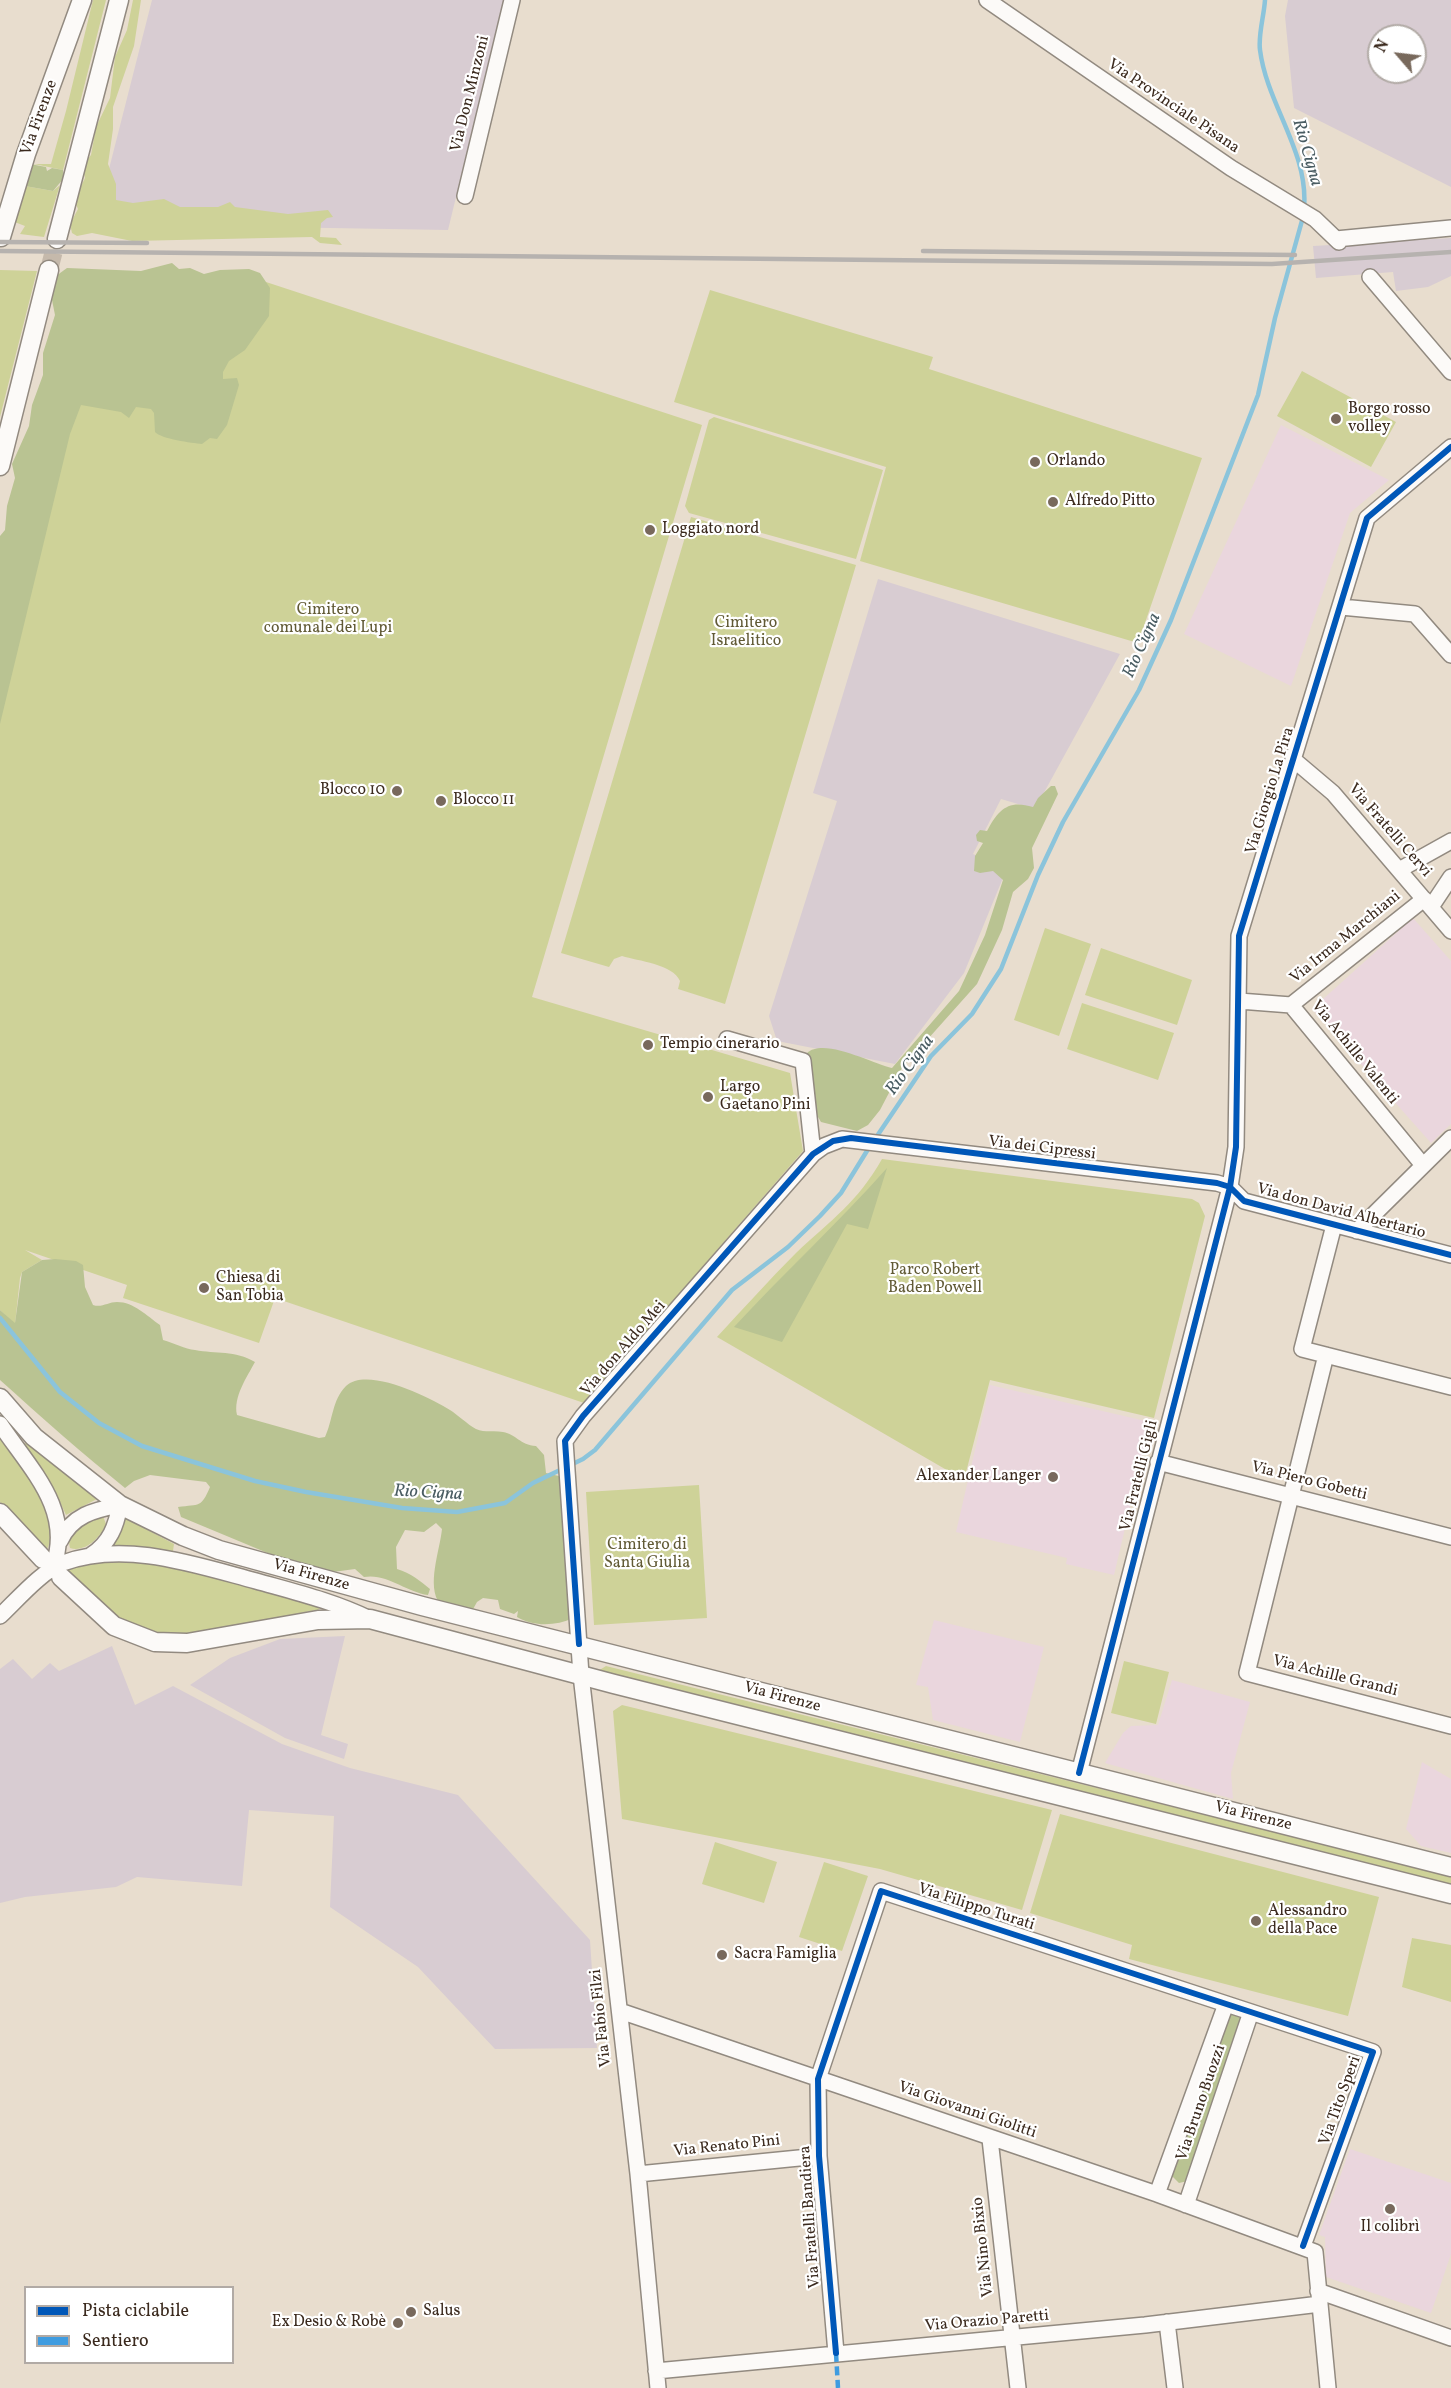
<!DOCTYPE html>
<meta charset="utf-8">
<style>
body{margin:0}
#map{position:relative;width:1451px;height:2388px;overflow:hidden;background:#e8ddce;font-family:Vollkorn,serif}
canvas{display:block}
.legend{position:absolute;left:24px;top:2286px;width:210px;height:78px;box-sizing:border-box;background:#fff;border:2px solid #b1aaa5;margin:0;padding:8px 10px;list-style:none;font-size:18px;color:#3b2a1e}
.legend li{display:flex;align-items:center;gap:12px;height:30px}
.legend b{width:30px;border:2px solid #b1aaa5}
.north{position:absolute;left:1367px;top:24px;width:60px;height:60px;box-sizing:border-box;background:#fff;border:2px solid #b1aaa5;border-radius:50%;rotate:298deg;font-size:16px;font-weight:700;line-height:24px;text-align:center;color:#3b2a1e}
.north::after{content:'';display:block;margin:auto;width:21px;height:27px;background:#78695c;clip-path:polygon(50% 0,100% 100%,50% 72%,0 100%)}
</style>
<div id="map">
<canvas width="1451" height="2388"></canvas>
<ul class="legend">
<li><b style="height:8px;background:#0057b8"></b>Pista ciclabile</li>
<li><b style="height:8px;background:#3f9ce0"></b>Sentiero</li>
</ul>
<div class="north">N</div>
</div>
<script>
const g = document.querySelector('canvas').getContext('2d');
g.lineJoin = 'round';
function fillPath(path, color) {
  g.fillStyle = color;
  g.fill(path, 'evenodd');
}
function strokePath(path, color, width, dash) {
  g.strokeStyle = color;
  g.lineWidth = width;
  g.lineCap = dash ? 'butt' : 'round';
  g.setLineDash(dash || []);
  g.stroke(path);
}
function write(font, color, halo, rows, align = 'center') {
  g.font = font + ' Vollkorn,serif';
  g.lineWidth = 4.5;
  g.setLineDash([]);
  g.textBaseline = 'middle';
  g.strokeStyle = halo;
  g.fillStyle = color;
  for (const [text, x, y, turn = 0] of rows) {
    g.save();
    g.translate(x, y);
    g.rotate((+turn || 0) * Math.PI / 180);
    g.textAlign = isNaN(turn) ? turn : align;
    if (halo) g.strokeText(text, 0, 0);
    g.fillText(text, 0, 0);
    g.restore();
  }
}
fillPath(new Path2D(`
 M 1281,425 L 1389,480 L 1350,513 L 1291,686 L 1184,634 Z
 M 1413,918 L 1451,961 L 1451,1124 L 1431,1143 L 1312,1009 Z
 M 990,1385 L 1150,1422 L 1114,1575 L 1066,1564 L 1067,1558 L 956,1532 Z
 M 934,1620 L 1044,1647 L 1020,1742 L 933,1720 L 928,1687 L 916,1685 Z
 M 1172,1680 L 1250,1702 L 1231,1773 L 1233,1799 L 1105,1763 L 1123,1733 L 1131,1726 L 1158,1725 Z
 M 1422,1762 L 1451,1779 L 1451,1853 L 1421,1846 L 1406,1829 Z
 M 1350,2149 L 1451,2183 L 1451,2254 L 1431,2313 L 1326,2277 L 1325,2237 L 1319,2235 Z`), '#ead6dd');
fillPath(new Path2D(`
 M 152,0 L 504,0 L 448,230 L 95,224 Z
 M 1288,0 L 1451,0 L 1451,187 L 1294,108 L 1285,16 ZM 1379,36 L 1415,36 L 1415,72 L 1379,72 Z
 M 1451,238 L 1451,276 L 1428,287 L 1396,291 L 1393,272 L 1316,278 L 1313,246 Z
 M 878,579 L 1120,654 L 1035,809 L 1001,799 L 973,854 L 1007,868 L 964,973 L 895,1064 L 777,1041 L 769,1016 L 837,801 L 813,793 Z
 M 345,1636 L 321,1735 L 348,1744 L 344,1759 L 285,1738 L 190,1685 L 230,1658 L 280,1639 Z
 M 112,1646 L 135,1705 L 173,1686 L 282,1744 L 350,1768 L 458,1795 L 590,1940 L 597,2048 L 495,2049 L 418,1967 L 330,1907 L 334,1816 L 249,1810 L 242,1886 L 137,1877 L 116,1887 L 25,1897 L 0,1903 L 0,1669 L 13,1659 L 32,1679 L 50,1663 L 59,1671 Z`), '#d8ccd2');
fillPath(new Path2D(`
 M 93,0 L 106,0 L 63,170 L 34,164 L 51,164 L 66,111 Z
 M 133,0 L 141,0 L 134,46 L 113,107 L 113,129 L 108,164 L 116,184 L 116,200 L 133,203 L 164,199 L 180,207 L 218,207 L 230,202 L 235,207 L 288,214 L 328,210 L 333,217 L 327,218 L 321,223 L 320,237 L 336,238 L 342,245 L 320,243 L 312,237 L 132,241 L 92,233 L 77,236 L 72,233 L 70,224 L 78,209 L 74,200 L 85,178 L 82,166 L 91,155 L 96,127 L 110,98 L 115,57 L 127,30 Z
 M 60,185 L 44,237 L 20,234 L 25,226 L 12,221 L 25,186 L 53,191 Z
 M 0,270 L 37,271 L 0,417 Z
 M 266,282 L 702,425 L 532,997 L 790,1073 L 803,1151 L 584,1403 L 275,1298 L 259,1343 L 123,1298 L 127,1285 L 25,1250 L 42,1260 L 22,1272 L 20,1278 L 15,1324 L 0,1310 L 0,697 L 98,287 Z
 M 710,290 L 933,357 L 929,369 L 1202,458 L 1138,643 L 860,561 L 886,467 L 674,402 Z
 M 1302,371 L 1396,422 L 1371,467 L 1277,416 Z
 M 714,417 L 883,470 L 856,559 L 689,513 L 685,506 L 709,420 Z
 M 691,517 L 856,565 L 725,1004 L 678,989 L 680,981 C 673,964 638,961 622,956 L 614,959 L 609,967 L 561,953 Z
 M 1045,928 L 1091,944 L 1059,1036 L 1014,1020 Z
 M 1101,948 L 1192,980 L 1177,1025 L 1085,995 Z
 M 1082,1003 L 1174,1033 L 1158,1080 L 1067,1049 Z
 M 882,1159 L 1192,1199 L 1199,1203 L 1205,1216 L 1154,1418 L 990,1380 L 964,1480 L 717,1337 C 743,1309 769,1280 796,1253 C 832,1219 857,1203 882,1159 Z
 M 0,1435 C 19,1465 68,1520 45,1553 L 0,1502 Z
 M 25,1439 L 97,1497 L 97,1499 L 66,1515 L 54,1489 L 25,1444 Z
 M 699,1485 L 707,1618 L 594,1625 L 586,1492 Z
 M 103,1516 L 106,1524 C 101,1537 85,1553 70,1548 C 65,1529 89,1521 103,1516 Z
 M 123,1517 L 174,1544 L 173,1551 L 112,1546 Z
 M 102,1560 L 178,1565 L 321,1607 L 318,1610 C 272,1616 183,1646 141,1632 C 112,1622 87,1593 64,1574 L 80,1563 Z
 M 1124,1661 L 1169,1672 L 1156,1724 L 1111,1713 Z
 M 606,1666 L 1451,1876 L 1451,1888 L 598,1671 Z
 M 622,1705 L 1052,1810 L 1022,1910 L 880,1869 L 622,1819 L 613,1711 Z
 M 1060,1814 L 1379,1897 L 1348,2016 L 1129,1959 L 1132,1945 L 1030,1913 Z
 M 715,1842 L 777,1862 L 764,1903 L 702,1884 Z
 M 824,1862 L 868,1876 L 842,1951 L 799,1937 Z
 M 1412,1938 L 1451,1945 L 1451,2002 L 1402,1987 Z`), '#ced298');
fillPath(new Path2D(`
 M 30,164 L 46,167 L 47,171 L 52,168 L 63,170 L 64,178 L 53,191 L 25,186 Z
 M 172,263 L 179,269 L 190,268 L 204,274 L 220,270 L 249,269 L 260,273 L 270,288 L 269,316 L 245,350 L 229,361 L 223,372 L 223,379 L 237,378 L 239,385 L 227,425 L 217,439 L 210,438 L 202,444 C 192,443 161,439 155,432 L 154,413 L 151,409 L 136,407 L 129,418 L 121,412 L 81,405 L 70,434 L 0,724 L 0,536 L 5,530 L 7,506 L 15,478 L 12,464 L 29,426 L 32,405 L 43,375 L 43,353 L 55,315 L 52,300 L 56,276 L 67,268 L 141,271 Z
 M 1051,786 L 1055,786 L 1058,794 L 1032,848 L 1034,868 L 1028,879 L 1013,892 L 1002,930 L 977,984 L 902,1068 L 880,1110 L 868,1125 L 857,1131 L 821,1122 L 815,1112 L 807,1053 C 824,1037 873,1064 892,1068 L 959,991 L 985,935 L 1003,880 L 993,871 L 980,873 L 974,871 L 975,856 L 983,843 L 977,841 L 976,835 L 980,830 L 987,831 C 998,810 1008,799 1033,807 L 1038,798 Z
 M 887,1168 L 868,1229 L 847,1224 L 782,1342 L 734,1327 C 784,1273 838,1223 887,1168 Z
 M 55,1259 L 76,1261 L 83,1265 L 85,1287 L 93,1305 C 102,1308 108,1302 117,1302 C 134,1302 147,1316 160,1325 L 163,1340 C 174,1343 185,1349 195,1350 C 216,1354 235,1350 255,1362 C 247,1377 233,1397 237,1415 L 319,1438 L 325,1437 C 333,1420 332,1400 346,1386 C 367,1366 429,1397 450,1410 C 458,1415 467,1424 476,1429 C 485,1433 494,1430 503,1432 C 516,1434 520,1445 536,1446 L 544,1455 L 546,1473 L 563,1477 L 573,1618 C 556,1626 534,1627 517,1617 L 518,1611 L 514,1614 L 500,1609 L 498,1600 L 483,1598 L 477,1602 L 472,1611 L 440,1604 C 426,1586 440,1550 442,1529 L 436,1523 L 424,1532 L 405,1530 L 396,1547 L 397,1569 C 411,1573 420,1581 430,1589 L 428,1595 C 406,1592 387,1573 364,1577 L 355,1569 L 318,1574 L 181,1517 L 178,1507 C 200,1504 201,1508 210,1487 L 206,1482 L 150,1475 L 134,1481 L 125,1488 C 83,1454 41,1417 0,1380 L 0,1310 L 15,1323 L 22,1272 L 42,1260 Z
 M 1235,2006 L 1249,2011 L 1222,2081 L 1218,2082 L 1219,2089 L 1192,2180 L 1179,2183 L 1170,2174 L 1218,2024 Z`), '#b9c392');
strokePath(new Path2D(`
 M 1265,0 C 1264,16 1258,35 1260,50 C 1267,105 1309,152 1304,208
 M 875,1139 L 931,1056 L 972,1014 L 1001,969 L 1038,875 L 1063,822 L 1139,690 L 1171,620 L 1258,395 L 1275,318 L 1303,217
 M 0,1318 L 60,1392 L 99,1423 L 142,1446 L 255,1481 L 306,1492 L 402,1508 L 457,1512 L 505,1503 L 533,1483 L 583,1459 L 595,1450 L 732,1290 L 788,1247 L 820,1216 L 841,1193 L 870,1146`), '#8bc4db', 4.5);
strokePath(new Path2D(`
 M 49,270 L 57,239`), '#c5b9ab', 18, [18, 9]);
const minor = new Path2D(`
 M 987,0 L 1231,168 L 1315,219 L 1339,242
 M 465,196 L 512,0
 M 1336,239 L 1451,228
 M 1370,277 L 1451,372
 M 1341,607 L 1415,614 L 1451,655
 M 1294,760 L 1333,793 L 1451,931
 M 1399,870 L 1451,841
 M 1431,907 L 1451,877
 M 1239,1001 L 1291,1005 L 1422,1164
 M 1291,1005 L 1424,899
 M 727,1039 L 803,1061 L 813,1154
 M 1334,1225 L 1302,1349 L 1451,1387
 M 1357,1231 L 1451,1138
 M 1326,1355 L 1247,1673 L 1451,1726
 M 0,1424 C 30,1469 74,1510 53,1567
 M 1158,1462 L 1451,1537
 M 60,1541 C 72,1515 94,1510 120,1505 C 116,1526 110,1543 91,1555
 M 0,1616 C 16,1601 43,1570 63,1563 C 125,1540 196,1565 256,1581 C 295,1592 333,1601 370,1619
 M 1079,1773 L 1230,1187 L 1236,1147 L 1239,936 L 1367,518 L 1451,447
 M 620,2011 L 1157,2194 L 1315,2252 L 1328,2388
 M 990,2139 L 1018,2388
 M 638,2174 L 819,2156
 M 1157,2194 L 1226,2004
 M 1186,2205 L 1251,2012
 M 1318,2291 L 1451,2338
 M 1167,2322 L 1175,2388
 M 836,2353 L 819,2156 L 818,2079 L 881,1891 L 1373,2052 L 1303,2246
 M 656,2371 L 1145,2325 L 1320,2304
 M 658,2388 L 638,2174 L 581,1675 L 565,1441 L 583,1416 L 813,1154 L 824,1146 L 842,1139 L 1217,1183 L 1230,1187 L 1244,1201 L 1451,1255`);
const major = new Path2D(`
 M 1,237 L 26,154 L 82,0
 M 57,239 L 119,0
 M 0,466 L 49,270
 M 0,1398 L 34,1437 L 120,1505 L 183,1536 L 219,1550 L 422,1606 L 1451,1867
 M 0,1513 L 43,1559
 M 61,1577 L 114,1626 L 155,1642 L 187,1643 L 318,1620 L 370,1619 L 614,1684 L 1451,1894`);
strokePath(minor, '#928a80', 18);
strokePath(major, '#928a80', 21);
strokePath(minor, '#fcfaf8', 15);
strokePath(major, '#fcfaf8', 18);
strokePath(new Path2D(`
 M 0,242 L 147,243
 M 0,251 L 1272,264 L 1451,252
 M 923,251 L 1295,255`), '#b6b2af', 4.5);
strokePath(new Path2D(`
 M 836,2353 L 838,2388`), '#3f9ce0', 4.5, [9, 4.5]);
strokePath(new Path2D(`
 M 579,1644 L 565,1441 L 583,1416 L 813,1154 L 833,1141 L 851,1138 L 1217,1183 L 1230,1187 L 1244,1201 L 1451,1255
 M 1079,1773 L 1230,1187 L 1236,1147 L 1239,936 L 1367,518 L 1451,447
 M 836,2353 L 819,2156 L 818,2079 L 881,1891 L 1373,2052 L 1303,2246`), '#0057b8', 6);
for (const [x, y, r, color] of [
 [1336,419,6,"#78695c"],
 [1035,462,6,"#78695c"],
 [1053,502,6,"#78695c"],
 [650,530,6,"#78695c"],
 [397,791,6,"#78695c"],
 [441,801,6,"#78695c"],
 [648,1045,6,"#78695c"],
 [708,1097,6,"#78695c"],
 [204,1288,6,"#78695c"],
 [1053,1477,6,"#78695c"],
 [1256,1921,6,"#78695c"],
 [722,1955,6,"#78695c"],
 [1390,2209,6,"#78695c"],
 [411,2312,6,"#78695c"],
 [398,2323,6,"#78695c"]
]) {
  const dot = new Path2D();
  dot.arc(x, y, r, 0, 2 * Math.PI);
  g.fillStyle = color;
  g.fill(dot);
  strokePath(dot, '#fff', 2);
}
write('16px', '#3b2a1e', '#fff', [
 ["Via Don Minzoni",471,94,-76],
 ["Via Provinciale Pisana",1173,107,34],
 ["Via Firenze",40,118,-70],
 ["Via Giorgio La Pira",1271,791,-73],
 ["Via Fratelli Cervi",1389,831,49],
 ["Via Irma Marchiani",1346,938,-39],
 ["Via Achille Valenti",1354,1053,51],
 ["Via dei Cipressi",1042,1149,7],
 ["Via don David Albertario",1341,1212,15],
 ["Via don Aldo Mei",624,1349,-49],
 ["Via Fratelli Gigli",1140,1476,-76],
 ["Via Piero Gobetti",1309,1482,14],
 ["Via Firenze",311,1576,16],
 ["Via Achille Grandi",1335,1677,14],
 ["Via Firenze",782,1698,15],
 ["Via Firenze",1253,1817,14],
 ["Via Filippo Turati",976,1908,18],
 ["Via Fabio Filzi",602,2018,-96],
 ["Via Tito Speri",1341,2101,-70],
 ["Via Bruno Buozzi",1202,2103,-71],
 ["Via Giovanni Giolitti",967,2111,19],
 ["Via Renato Pini",727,2147,-6],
 ["Via Fratelli Bandiera",811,2217,-94],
 ["Via Nino Bixio",984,2247,-96],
 ["Via Orazio Paretti",987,2322,-5]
]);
write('16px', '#3b2a1e', '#fff', [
 ["Borgo rosso",1348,410],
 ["volley",1348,428],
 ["Orlando",1047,462],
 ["Alfredo Pitto",1065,502],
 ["Loggiato nord",662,530],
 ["Blocco 10",385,791,"right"],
 ["Blocco 11",453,801],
 ["Tempio cinerario",660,1045],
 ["Largo",720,1088],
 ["Gaetano Pini",720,1106],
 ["Chiesa di",216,1279],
 ["San Tobia",216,1297],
 ["Alexander Langer",1041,1477,"right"],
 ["Alessandro",1268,1912],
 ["della Pace",1268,1930],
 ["Sacra Famiglia",734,1955],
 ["Il colibrì",1390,2228,"center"],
 ["Salus",423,2312],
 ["Ex Desio & Robè",386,2323,"right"]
], 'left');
write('16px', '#615a35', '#fff', [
 ["Cimitero",328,611],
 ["comunale dei Lupi",328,629],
 ["Cimitero",746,624],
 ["Israelitico",746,642],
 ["Parco Robert",935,1271],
 ["Baden Powell",935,1289],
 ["Cimitero di",647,1546],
 ["Santa Giulia",647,1564]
]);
write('italic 18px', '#495c62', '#fff', [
 ["Rio Cigna",1306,153,74],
 ["Rio Cigna",1143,646,-66],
 ["Rio Cigna",911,1066,-54],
 ["Rio Cigna",428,1494,3]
]);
</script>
